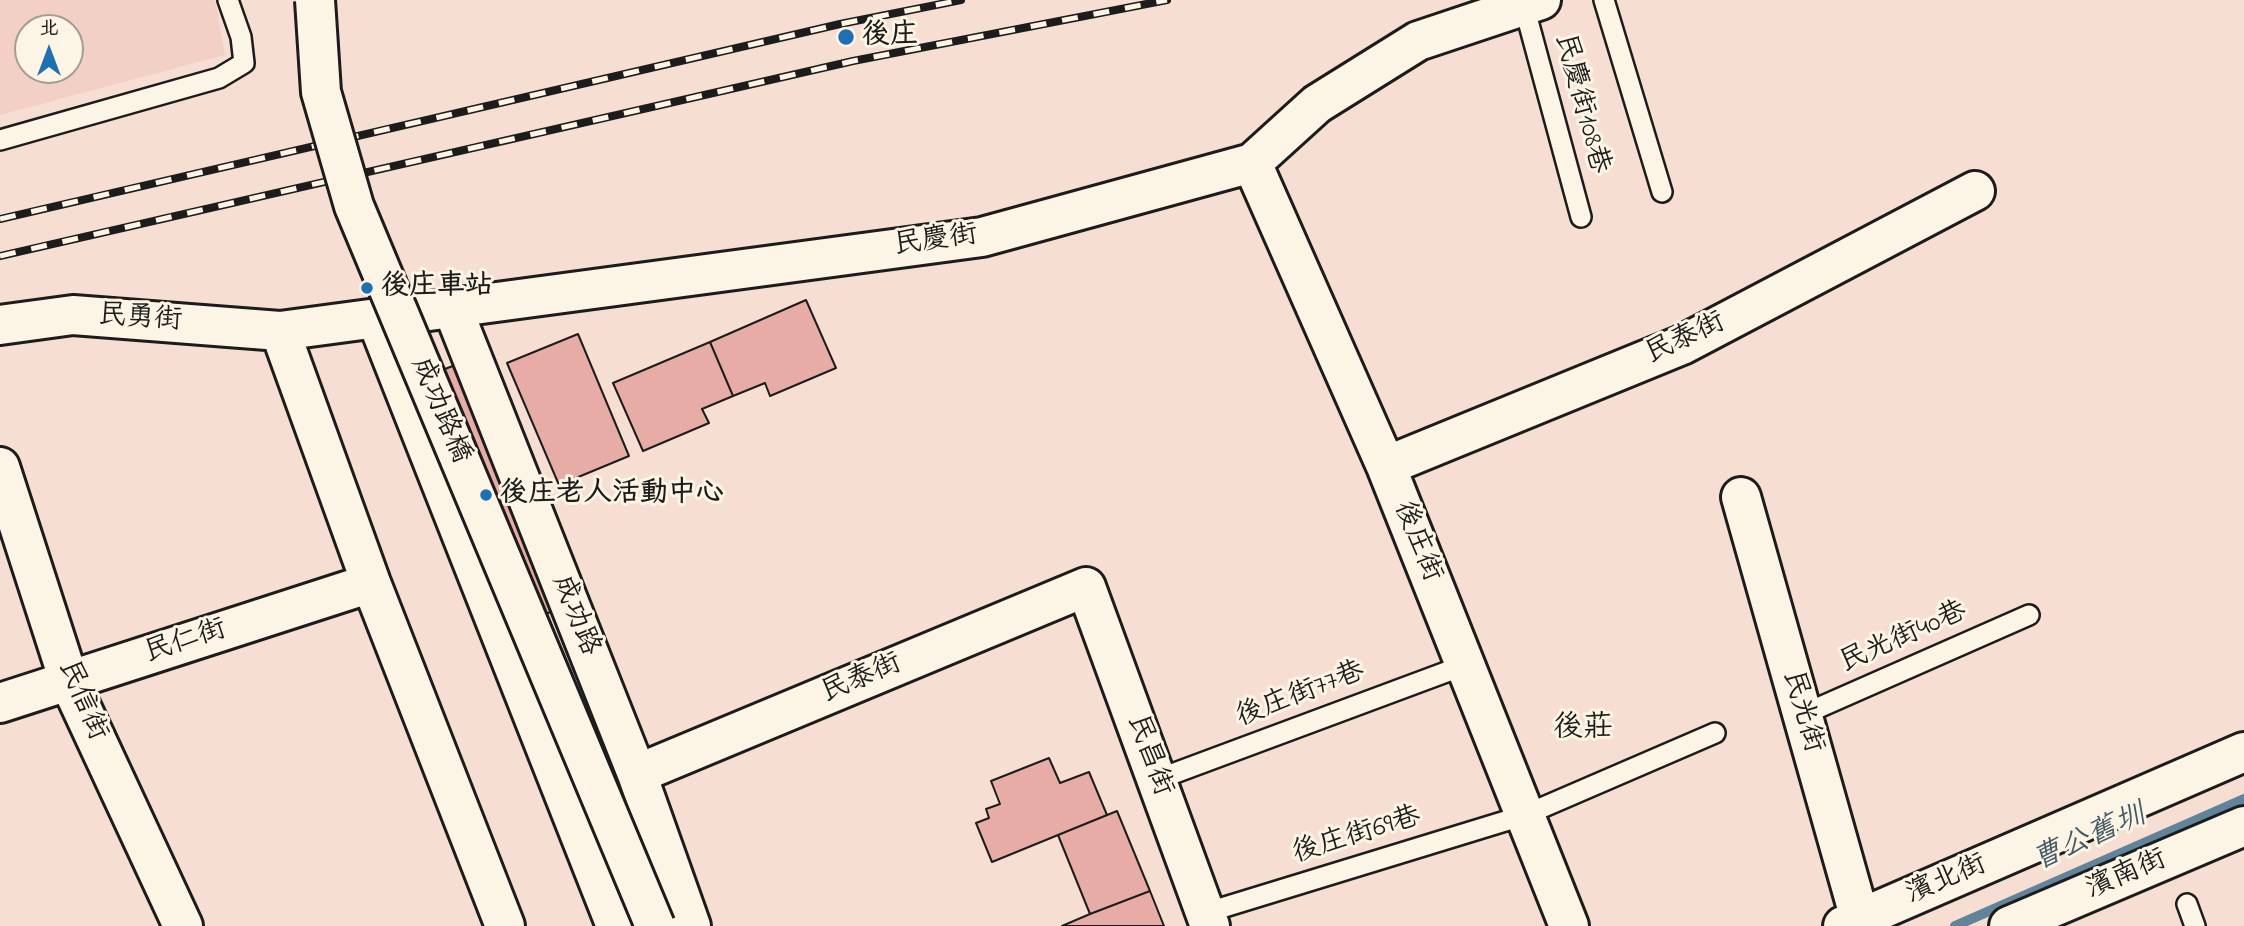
<!DOCTYPE html>
<meta charset="utf-8">
<style>
body{margin:0}
#map{position:relative;width:2244px;height:926px;overflow:hidden;background:#f6dfd2;font-family:"Indie Flower","LXGW WenKai TC",sans-serif}
canvas{display:block}
.north{position:absolute;left:14px;top:14px;width:70px;height:70px;box-sizing:border-box;background:#fcf5e5;border:2px solid #a29e95;border-radius:50%;rotate:0deg;font-size:19px;font-weight:700;line-height:28px;text-align:center;color:#1c1c1c}
.north::after{content:'';display:block;margin:auto;width:24px;height:32px;background:#1f6fb2;clip-path:polygon(50% 0,100% 100%,50% 72%,0 100%)}
</style>
<div id="map">
<canvas width="2244" height="926"></canvas>
<div class="north">北</div>
</div>
<script>
const g = document.querySelector('canvas').getContext('2d');
g.lineJoin = 'round';
function fillPath(path, color) {
  g.fillStyle = color;
  g.fill(path, 'evenodd');
}
function strokePath(path, color, width, dash) {
  g.strokeStyle = color;
  g.lineWidth = width;
  g.lineCap = dash ? 'butt' : 'round';
  g.setLineDash(dash || []);
  g.stroke(path);
}
function write(font, color, halo, rows, align = 'center') {
  g.font = font + ' "Indie Flower","LXGW WenKai TC",sans-serif';
  g.lineWidth = 6;
  g.setLineDash([]);
  g.textBaseline = 'middle';
  g.strokeStyle = halo;
  g.fillStyle = color;
  for (const [text, x, y, turn = 0] of rows) {
    g.save();
    g.translate(x, y);
    g.rotate((+turn || 0) * Math.PI / 180);
    g.textAlign = isNaN(turn) ? turn : align;
    if (halo) g.strokeText(text, 0, 0);
    g.fillText(text, 0, 0);
    g.restore();
  }
}
fillPath(new Path2D(`
 M 0,0 L 215,0 L 225,55 L 0,115 ZM 28,28 L 70,28 L 70,70 L 28,70 Z`), '#f2d0c5');
strokePath(new Path2D(`
 M 1955,926 L 2244,799`), '#61849b', 10);
const building = new Path2D(`
 M 806,300 L 836,368 L 770,396 L 765,383 L 733,396 L 710,342 Z
 M 578,334 L 629,456 L 559,485 L 507,363 Z
 M 710,342 L 733,396 L 702,409 L 709,423 L 643,451 L 613,383 Z
 M 461,363 L 556,610 L 510,627 L 415,380 Z
 M 1049,758 L 1060,783 L 1089,772 L 1107,815 L 992,862 L 976,823 L 989,818 L 986,809 L 1000,804 L 991,781 Z
 M 1117,811 L 1150,891 L 1090,914 L 1058,835 Z
 M 1150,891 L 1164,926 L 1062,926 L 1090,914 Z`);
fillPath(building, '#e7aca6');
strokePath(building, '#1c1c1c', 2);
const lane = new Path2D(`
 M 1604,0 L 1662,192
 M 1524,6 L 1581,217
 M 0,140 L 219,78 L 244,63 L 241,37 L 228,0
 M 1802,715 L 2029,615
 M 1156,780 L 1465,665
 M 2187,904 L 2195,926
 M 1205,913 L 1525,815 L 1715,733`);
const street = new Path2D(`
 M 1252,163 L 1386,466 L 1569,926
 M 452,307 L 637,774 L 691,926
 M 376,318 L 616,926
 M 0,325 L 73,315 L 280,331 L 982,237 L 1252,163 L 1317,104 L 1418,41 L 1541,0
 M 280,331 L 371,583 L 505,926
 M 1386,466 L 1682,345 L 1975,191
 M 0,467 L 69,681 L 183,926
 M 1741,497 L 1862,926
 M 0,703 L 371,583
 M 637,774 L 1086,587 L 1210,926
 M 1843,926 L 2244,752
 M 2009,926 L 2244,826`);
strokePath(lane, '#1c1c1c', 24);
strokePath(street, '#1c1c1c', 44);
strokePath(lane, '#fcf5e5', 19);
strokePath(street, '#fcf5e5', 38);
const rail = new Path2D(`
 M 0,219 L 840,24 L 961,0
 M 0,256 L 853,61 L 1167,0`);
strokePath(rail, '#1c1c1c', 8);
strokePath(rail, '#fcf5e5', 5, [16]);
const secondaryBridge = new Path2D(`
 M 315,0 L 321,92 L 354,206 L 655,926`);
strokePath(secondaryBridge, '#1c1c1c', 44, []);
strokePath(secondaryBridge, '#fcf5e5', 38);
for (const [x, y, r, color] of [
 [846,37,9,"#1f6fb2"],
 [367,288,7,"#1f6fb2"],
 [486,495,7,"#1f6fb2"]
]) {
  const dot = new Path2D();
  dot.arc(x, y, r, 0, 2 * Math.PI);
  g.fillStyle = color;
  g.fill(dot);
  strokePath(dot, '#fcf5e5', 2.5);
}
write('bold 28px', '#1c1c1c', '#fcf5e5', [
 ["後庄",862,37],
 ["後庄車站",381,288],
 ["後庄老人活動中心",500,495]
], 'left');
write('28px', '#1c1c1c', '#fcf5e5', [
 ["民慶街108巷",1580,104,75],
 ["民慶街",936,242,-8],
 ["民勇街",140,320,4],
 ["民泰街",1686,340,-25],
 ["成功路橋",439,411,67],
 ["後庄街",1416,542,68],
 ["成功路",574,616,68],
 ["民光街40巷",1904,639,-24],
 ["民仁街",186,643,-18],
 ["民泰街",862,680,-23],
 ["後庄街77巷",1301,696,-21],
 ["民信街",81,701,67],
 ["民光街",1801,712,74],
 ["民昌街",1148,756,70],
 ["後庄街69巷",1357,837,-17],
 ["濱南街",2127,876,-23],
 ["濱北街",1947,881,-23]
]);
write('30px', '#1c1c1c', '#fcf5e5', [
 ["後莊",1583,730]
]);
write('italic 30px', '#445966', '#fcf5e5', [
 ["曹公舊圳",2090,840,-24]
]);
</script>
